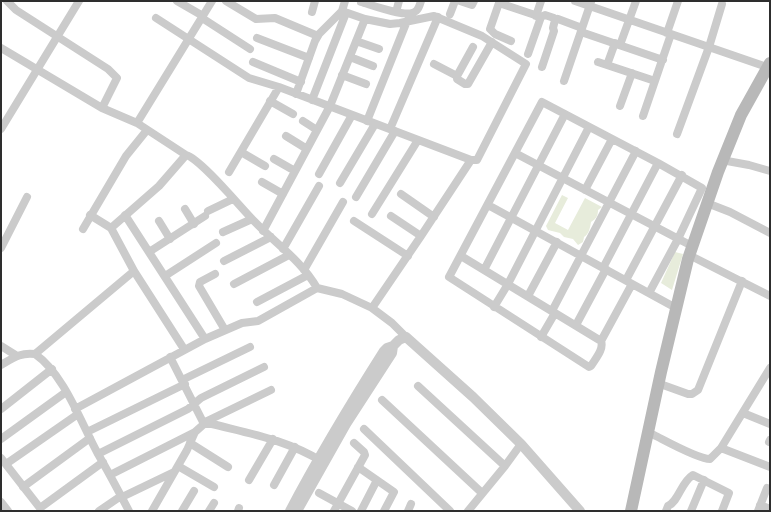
<!DOCTYPE html>
<style>
body{margin:0}
#map{position:relative;width:771px;height:512px;overflow:hidden;background:#fff;font-family:"Exo 2",sans-serif}
canvas{display:block}
.frame{position:absolute;inset:0;border:2px solid #2e2e2e;pointer-events:none}
</style>
<div id="map">
<canvas width="771" height="512"></canvas>
<div class="frame"></div>
</div>
<script>
const g = document.querySelector('canvas').getContext('2d');
g.lineJoin = 'round';
function fillPath(path, color) {
  g.fillStyle = color;
  g.fill(path, 'evenodd');
}
function strokePath(path, color, width, dash) {
  g.strokeStyle = color;
  g.lineWidth = width;
  g.lineCap = dash ? 'butt' : 'round';
  g.setLineDash(dash || []);
  g.stroke(path);
}
fillPath(new Path2D(`
 M 562,195 L 568,198 L 555,223 L 568,230 L 585,198 L 602,207 L 598,210 C 598,216 596,219 591,222 C 590,228 589,234 584,237 L 583,242 L 578,245 L 573,239 L 564,237 L 560,233 L 548,230 L 546,226 Z
 M 675,252 L 683,254 L 672,290 L 661,283 Z`), '#e7ecdb');
strokePath(new Path2D(`
 M 7,1 L 16,10 L 108,69 L 117,78 L 102,108
 M 177,1 L 203,16
 M 226,1 L 256,19 L 275,18 L 318,36
 M 460,1 L 472,5 L 474,1
 M 500,1 L 499,3 L 541,17
 M 575,1 L 764,66 L 770,70
 M 361,2 C 372,5 410,20 417,10 C 419,8 420,4 421,1
 M 499,3 L 490,29 L 495,34 L 511,41
 M 312,12 L 315,1
 M 396,12 L 399,1
 M 450,14 L 455,1
 M 536,16 L 541,1
 M 156,18 L 249,78 L 279,87
 M 202,18 L 250,49
 M 558,19 L 582,28
 M 581,32 L 663,60
 M 667,33 L 678,1
 M 257,38 L 309,58
 M 356,41 L 379,49
 M 620,45 L 636,1
 M 1,48 L 102,108 L 137,123
 M 528,54 L 541,17 L 545,15 L 554,18 L 555,20 L 553,28 L 554,31 L 542,67
 M 350,57 L 373,66
 M 253,62 L 301,82
 M 598,62 L 655,81
 M 434,64 L 457,76 L 457,79 L 465,84 L 468,84 L 492,42
 M 607,65 L 615,43
 M 342,75 L 366,84
 M 457,76 L 473,47
 M 564,81 L 591,2
 M 296,94 L 315,41 L 319,34 L 342,11 L 345,1
 M 312,100 L 346,13
 M 270,101 L 293,114
 M 620,106 L 632,73
 M 643,116 L 671,34
 M 303,121 L 317,130
 M 367,121 L 407,21
 M 1,129 L 79,1
 M 390,129 L 438,17
 M 677,134 L 709,47 L 722,4
 M 286,136 L 307,149
 M 241,152 L 265,166
 M 515,153 L 692,246
 M 186,155 L 137,123 L 212,1
 M 274,159 L 295,171
 M 727,161 L 749,165 L 770,171
 M 229,172 L 279,87 L 471,160 L 477,160 L 526,64 L 482,36 L 434,16 L 400,23 L 390,24 L 365,19 L 342,11
 M 319,174 L 352,115
 M 262,182 L 283,194
 M 340,183 L 375,124
 M 585,190 L 612,139
 M 401,194 L 434,217
 M 356,197 L 395,131
 M 488,205 L 676,308
 M 712,205 L 730,212 L 770,233
 M 185,209 L 194,224
 M 208,211 L 233,199
 M 372,214 L 418,140
 M 90,215 L 111,228 L 159,186 L 186,155 C 201,159 241,208 254,221 C 275,243 302,261 317,288
 M 125,215 L 205,339
 M 391,216 L 421,236
 M 159,221 L 170,239
 M 354,221 L 408,256
 M 111,228 L 134,271 L 184,349
 M 83,229 L 126,156 L 147,130
 M 263,231 L 330,106 L 365,19
 M 223,232 L 252,219
 M 1,248 L 27,197
 M 283,249 L 319,186
 M 149,252 L 205,216
 M 461,256 L 601,341
 M 693,257 L 770,296
 M 224,261 L 271,237
 M 603,268 L 658,163
 M 304,270 L 343,202
 M 484,270 L 565,114
 M 215,274 L 200,282 L 199,286 L 225,330
 M 165,276 L 216,243
 M 626,280 L 682,175
 M 234,284 L 289,255
 M 508,284 L 589,127
 M 632,284 L 601,341 C 604,349 596,358 591,366 L 589,367 L 449,277 L 542,102 L 658,163 L 702,188 L 678,239 L 649,293
 M 528,296 L 557,242
 M 257,302 L 308,275
 M 494,307 L 508,284
 M 372,308 L 421,236 L 471,160
 M 552,311 L 636,151
 M 576,325 L 606,269
 M 541,337 L 555,313
 M 1,346 L 17,356
 M 35,354 C 64,374 81,423 98,454 C 109,473 119,492 129,511
 M 170,357 L 204,424
 M 1,365 C 13,358 21,352 35,354 L 134,271
 M 182,380 L 250,347
 M 663,385 L 688,394 L 692,394 L 698,390 L 742,281
 M 418,386 L 505,466
 M 382,400 L 482,493
 M 1,409 L 52,369
 M 75,409 L 205,339 L 242,323 L 258,321 L 317,288 L 342,294 L 372,308 L 392,323 L 406,337
 M 743,413 L 770,424
 M 203,423 L 271,390
 M 364,429 L 450,511
 M 87,432 L 185,384
 M 654,435 C 666,441 698,459 710,459 L 721,448 L 770,368
 M 1,439 L 66,392
 M 769,442 L 770,440
 M 190,443 L 228,467
 M 721,448 L 770,467
 M 98,454 L 188,409 L 201,398 L 264,367
 M 1,458 L 40,508 L 103,462
 M 6,464 L 78,414
 M 178,466 L 214,487
 M 358,467 L 394,492 L 384,511
 M 110,475 L 195,432
 M 249,480 L 273,439
 M 274,485 L 295,447
 M 23,487 L 90,438
 M 319,493 L 352,511
 M 122,497 L 174,472
 M 1,502 L 8,511
 M 760,505 L 770,509
 M 99,511 L 121,496
 M 152,511 L 187,450 L 195,432 L 204,424 L 212,424 C 252,434 287,440 323,462
 M 182,511 L 194,491
 M 209,511 L 214,503
 M 238,511 L 239,508
 M 334,511 L 365,455 L 364,452 L 354,443
 M 361,511 L 377,480
 M 408,511 L 411,504
 M 468,511 L 505,466 L 521,444
 M 666,511 L 668,506 C 679,501 681,482 693,475 L 729,493 L 722,511
 M 691,511 L 704,480
 M 758,511 L 767,488`), '#cbcbcb', 8);
strokePath(new Path2D(`
 M 393,346 L 399,340 L 406,337 L 473,397 L 521,444 L 580,511
 M 290,511 C 319,456 351,403 384,351 L 387,348 L 393,346 L 392,353 L 346,424 L 297,511`), '#cbcbcb', 10);
strokePath(new Path2D(`
 M 631,511 L 661,372 L 688,259 L 718,172 L 741,115 L 770,63`), '#b8b8b8', 12);
</script>
